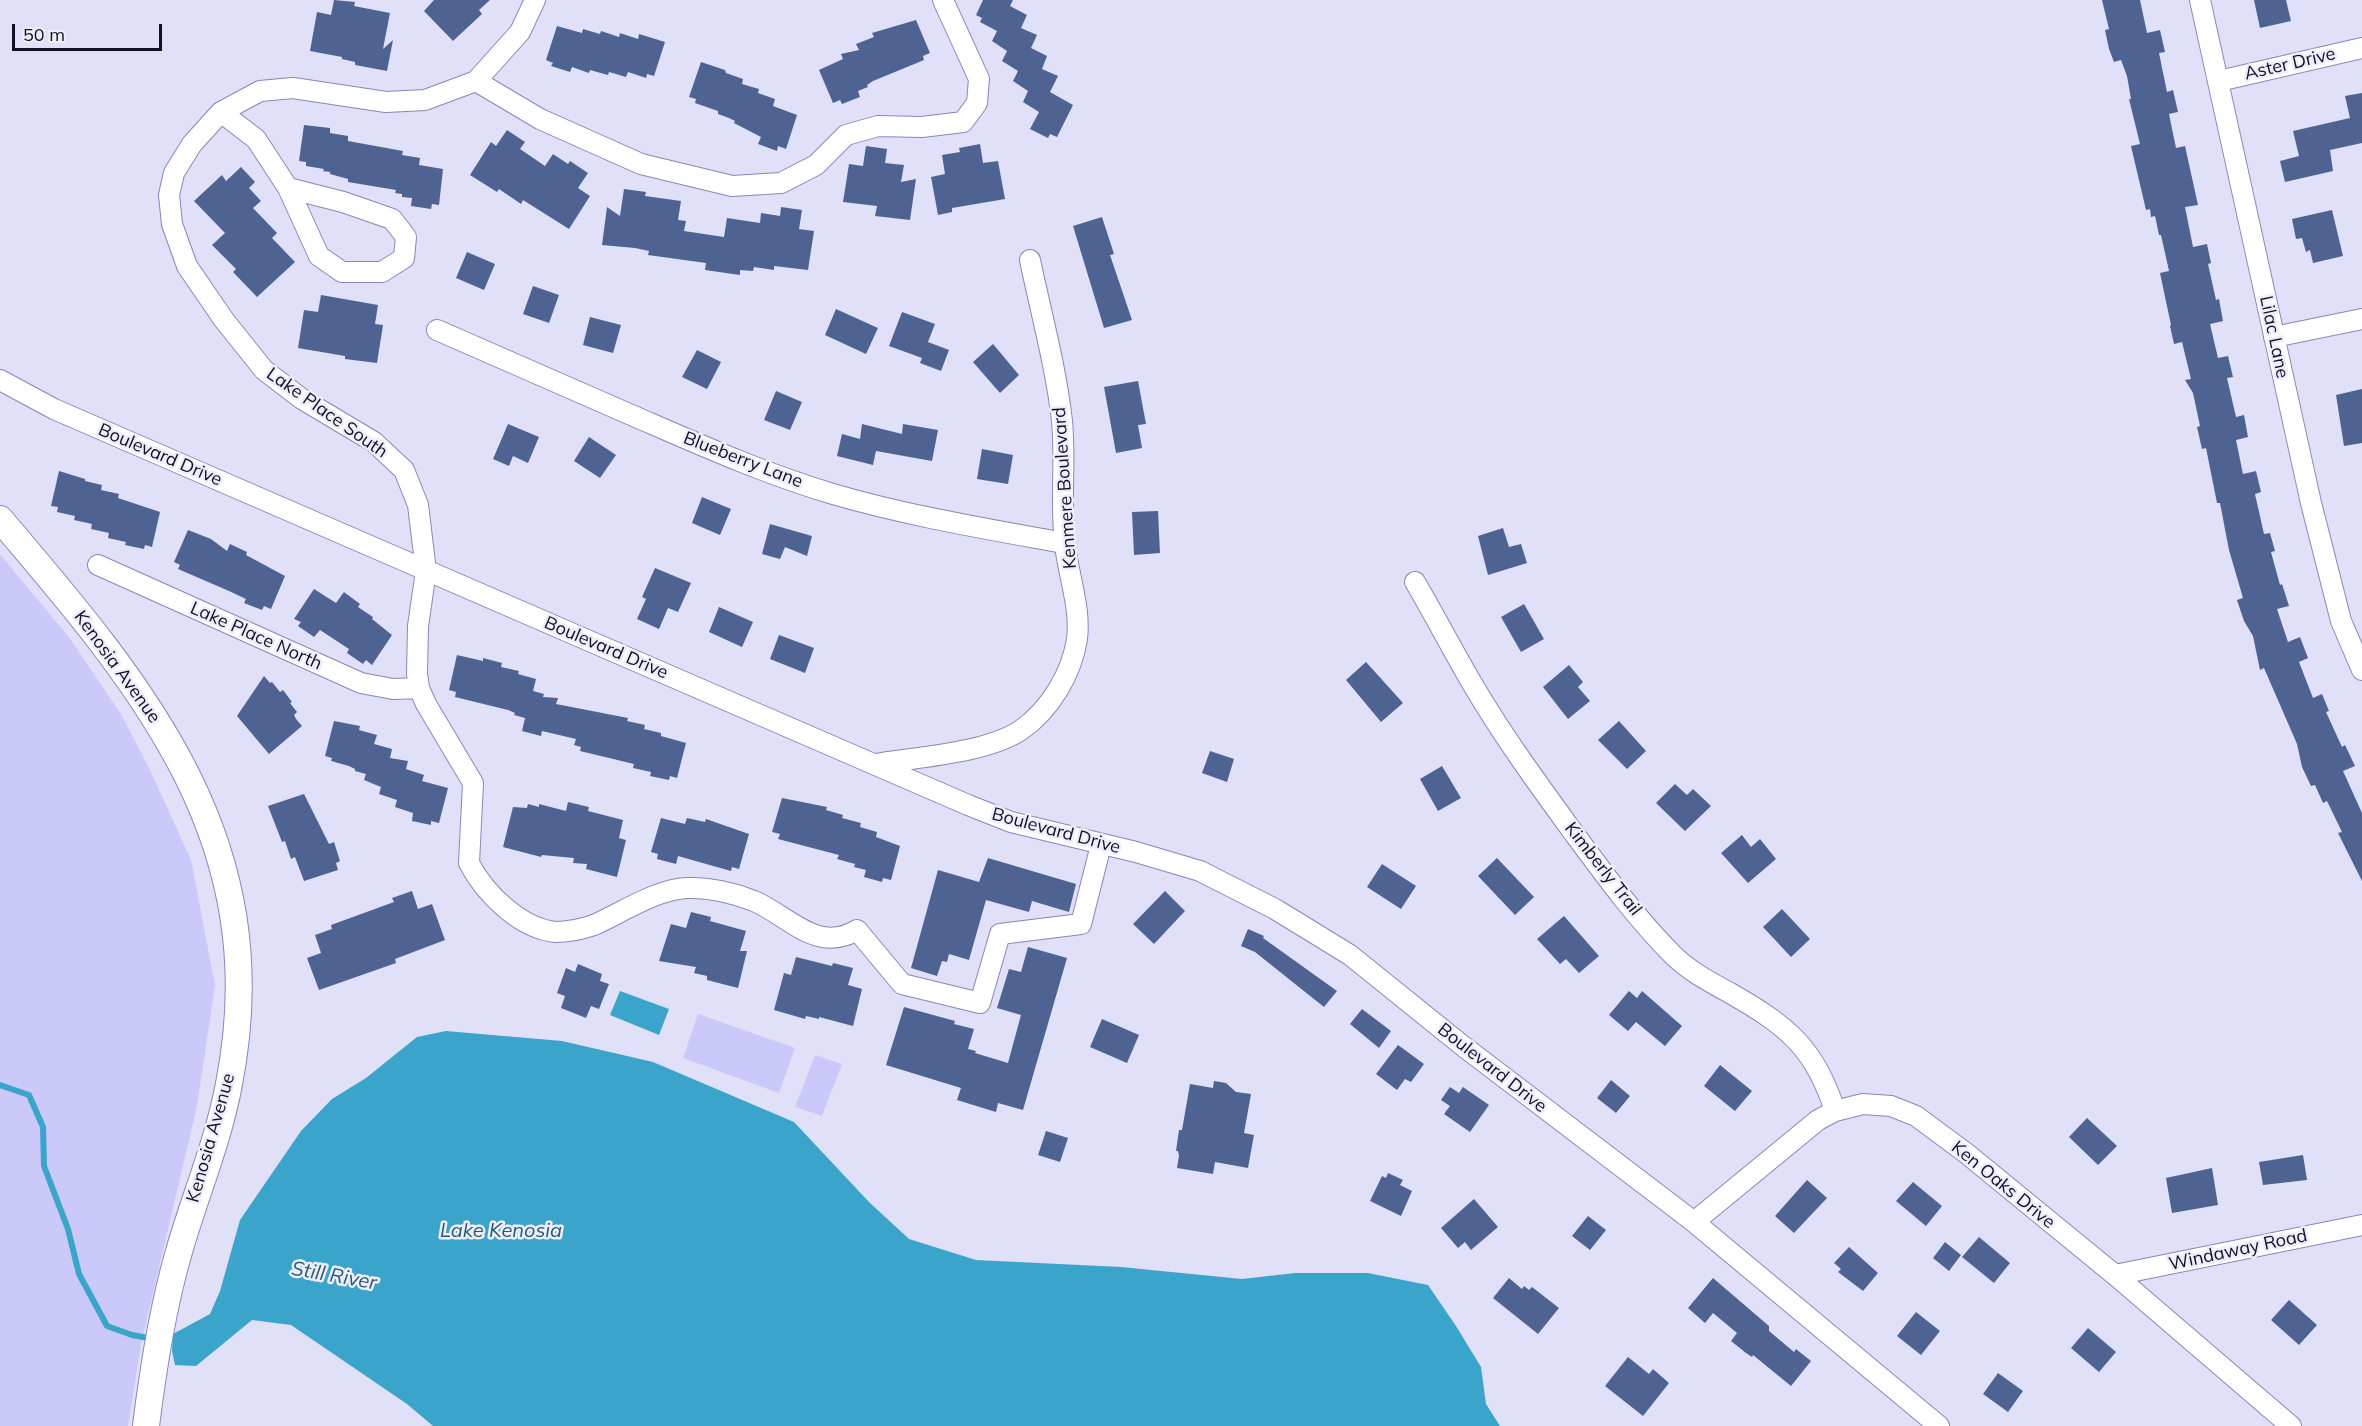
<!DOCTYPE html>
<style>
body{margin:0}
#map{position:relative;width:2362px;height:1426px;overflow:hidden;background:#e0e0f8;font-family:Mulish,sans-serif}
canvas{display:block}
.scale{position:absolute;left:12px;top:24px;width:150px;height:27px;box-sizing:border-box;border:3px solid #121024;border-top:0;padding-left:8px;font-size:18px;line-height:21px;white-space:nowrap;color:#121024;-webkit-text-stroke:4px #eeeefa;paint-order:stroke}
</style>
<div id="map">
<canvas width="2362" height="1426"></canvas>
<div class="scale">50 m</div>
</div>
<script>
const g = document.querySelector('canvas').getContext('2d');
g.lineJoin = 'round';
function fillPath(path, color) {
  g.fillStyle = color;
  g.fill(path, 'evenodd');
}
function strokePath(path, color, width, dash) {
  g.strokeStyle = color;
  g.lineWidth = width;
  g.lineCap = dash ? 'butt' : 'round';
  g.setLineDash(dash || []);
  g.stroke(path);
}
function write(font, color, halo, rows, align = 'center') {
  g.font = font + ' Mulish,sans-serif';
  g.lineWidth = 5;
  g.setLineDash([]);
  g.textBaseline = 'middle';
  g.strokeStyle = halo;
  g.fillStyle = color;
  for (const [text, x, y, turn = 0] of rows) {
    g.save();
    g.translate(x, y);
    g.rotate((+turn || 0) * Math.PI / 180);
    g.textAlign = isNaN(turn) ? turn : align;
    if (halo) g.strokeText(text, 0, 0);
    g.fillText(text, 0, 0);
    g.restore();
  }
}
fillPath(new Path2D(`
 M 0,554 L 71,640 L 121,714 L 150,770 L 191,860 L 215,985 L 197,1106 L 141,1344 L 128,1426 L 0,1426 Z
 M 698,1014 L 795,1048 L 779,1093 L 683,1058 Z
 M 815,1055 L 842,1064 L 822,1116 L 795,1107 Z`), '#cbc9fa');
fillPath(new Path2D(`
 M 620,991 L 669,1009 L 659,1035 L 610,1015 Z
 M 446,1031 L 562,1041 L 653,1062 L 794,1122 L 869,1202 L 909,1239 L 976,1260 L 1121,1267 L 1242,1279 L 1295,1273 L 1368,1273 L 1428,1285 L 1456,1326 L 1481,1367 L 1486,1404 L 1500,1426 L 433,1426 L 407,1404 L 291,1325 L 252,1320 L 196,1366 L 175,1365 L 172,1351 L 173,1334 L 210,1314 L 220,1291 L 240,1220 L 301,1131 L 332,1099 L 366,1078 L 417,1037 Z`), '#3ba4ca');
strokePath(new Path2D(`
 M 0,1085 L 29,1095 L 43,1127 L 44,1166 L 68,1229 L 79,1274 L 107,1326 L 132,1335 L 154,1339`), '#3ba4ca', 6);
fillPath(new Path2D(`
 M 334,0 L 355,2 L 354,6 L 390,13 L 383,49 L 393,40 L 387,71 L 355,65 L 355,62 L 342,59 L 342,57 L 310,51 L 317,12 L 331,15 Z
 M 434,0 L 490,0 L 479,10 L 482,14 L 453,41 L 424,11 Z
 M 983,0 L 1013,0 L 1010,6 L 1027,15 L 1021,28 L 1037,35 L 1031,48 L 1047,56 L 1042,69 L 1058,76 L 1050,92 L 1073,105 L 1057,137 L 1050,134 L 1048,138 L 1030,129 L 1039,112 L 1023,102 L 1028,91 L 1013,81 L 1018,71 L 1002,61 L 1007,51 L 992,41 L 997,31 L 980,22 L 982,18 L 976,15 Z
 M 2102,0 L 2140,0 L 2147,33 L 2160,30 L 2165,52 L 2159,53 L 2167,92 L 2173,90 L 2178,112 L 2169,114 L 2176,148 L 2185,146 L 2198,205 L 2185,207 L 2193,247 L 2207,244 L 2211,263 L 2208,264 L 2216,300 L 2219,299 L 2223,321 L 2210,324 L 2218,358 L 2228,356 L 2233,377 L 2227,378 L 2236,417 L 2244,415 L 2248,437 L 2236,440 L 2243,474 L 2256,471 L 2261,492 L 2255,494 L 2264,534 L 2270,533 L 2275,551 L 2271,552 L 2280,585 L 2282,584 L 2289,606 L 2277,609 L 2288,642 L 2300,637 L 2308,658 L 2299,662 L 2313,698 L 2322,694 L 2329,711 L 2326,712 L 2342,747 L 2345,745 L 2355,766 L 2343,771 L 2362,813 L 2362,881 L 2338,833 L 2342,832 L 2327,801 L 2323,803 L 2315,785 L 2311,786 L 2302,767 L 2297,744 L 2264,668 L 2260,670 L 2253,636 L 2244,621 L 2237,600 L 2243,598 L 2229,550 L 2220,503 L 2217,503 L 2206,448 L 2202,449 L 2197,427 L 2200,426 L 2193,393 L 2185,380 L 2191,379 L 2182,342 L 2174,344 L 2170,326 L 2171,325 L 2160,273 L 2169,271 L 2161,235 L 2159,235 L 2155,216 L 2151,217 L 2150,209 L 2146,210 L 2131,146 L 2140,144 L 2129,99 L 2131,99 L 2127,76 L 2121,60 L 2114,62 L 2109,49 L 2105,30 L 2109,29 Z
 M 2254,0 L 2286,0 L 2291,21 L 2260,28 Z
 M 916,20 L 930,53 L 923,56 L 924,60 L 873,81 L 867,85 L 868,87 L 858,91 L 860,97 L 842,104 L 840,100 L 833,103 L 819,70 L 843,59 L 841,54 L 859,50 L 856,44 L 874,37 L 872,33 Z
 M 557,26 L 582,33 L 583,29 L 600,34 L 601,31 L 619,37 L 620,33 L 638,39 L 639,34 L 665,42 L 654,76 L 647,74 L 646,78 L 628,72 L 626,77 L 609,72 L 608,75 L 590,70 L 589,73 L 572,67 L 570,72 L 551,66 L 553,63 L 546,60 Z
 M 701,62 L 725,70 L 726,73 L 743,79 L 742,84 L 759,89 L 758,93 L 775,99 L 773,106 L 797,115 L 786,149 L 778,146 L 777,151 L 758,144 L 761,137 L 734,123 L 735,121 L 729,118 L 718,114 L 718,111 L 695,103 L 696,99 L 689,97 Z
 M 2362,93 L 2362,143 L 2330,150 L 2333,171 L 2285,182 L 2280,161 L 2299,156 L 2293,131 L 2350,118 L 2345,96 Z
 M 304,125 L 330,128 L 330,133 L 348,136 L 348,141 L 403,151 L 402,155 L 420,158 L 419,165 L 443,169 L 439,205 L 432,204 L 431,209 L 411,206 L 412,198 L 402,197 L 402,194 L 395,193 L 396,190 L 348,182 L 348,179 L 330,174 L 330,172 L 323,171 L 324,169 L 306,166 L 306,162 L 299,161 Z
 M 507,130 L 525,142 L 520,149 L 545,166 L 553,154 L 568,164 L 570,161 L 588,173 L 578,188 L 590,196 L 569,229 L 523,200 L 521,204 L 499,189 L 497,192 L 470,175 L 491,142 L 496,146 Z
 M 980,144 L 983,163 L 998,161 L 1005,199 L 952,208 L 952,212 L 938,215 L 931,177 L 945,174 L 942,155 L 960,152 L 959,148 Z
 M 866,146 L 887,149 L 885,163 L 904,165 L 901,182 L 916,179 L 910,220 L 875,216 L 877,206 L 843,202 L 849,164 L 863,166 Z
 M 241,167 L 255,182 L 249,188 L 261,201 L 253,208 L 277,233 L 272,238 L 295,262 L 257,297 L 233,272 L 236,269 L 212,245 L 225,233 L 194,201 L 222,175 L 226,181 Z
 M 624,189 L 646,192 L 645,196 L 681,201 L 678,220 L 686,221 L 684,231 L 724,237 L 727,218 L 760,223 L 761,213 L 780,216 L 781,207 L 802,210 L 799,229 L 814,231 L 808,270 L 774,266 L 774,270 L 754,267 L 753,271 L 740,270 L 740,275 L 705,270 L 706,263 L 648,255 L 649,251 L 635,248 L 602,245 L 607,207 L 620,216 Z
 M 2332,210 L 2343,256 L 2313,263 L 2310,250 L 2306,252 L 2302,238 L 2296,239 L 2292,219 Z
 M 1102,217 L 1114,254 L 1110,255 L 1132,320 L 1104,328 L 1073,226 Z
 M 467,252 L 495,264 L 484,290 L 456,278 Z
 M 533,286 L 559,295 L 549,323 L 523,314 Z
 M 321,295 L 378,305 L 375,324 L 383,325 L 377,363 L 345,359 L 345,356 L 298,348 L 304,310 L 318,312 Z
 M 836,309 L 878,328 L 866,354 L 825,335 Z
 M 902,312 L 935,324 L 928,342 L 949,350 L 941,371 L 920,363 L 922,358 L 889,346 Z
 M 590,317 L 621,325 L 613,353 L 583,345 Z
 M 993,344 L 1019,375 L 1000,393 L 973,362 Z
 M 697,350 L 721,362 L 707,389 L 682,377 Z
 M 1138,381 L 1146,424 L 1138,425 L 1142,448 L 1116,453 L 1104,387 Z
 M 2362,389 L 2362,443 L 2344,446 L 2336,395 Z
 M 776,391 L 802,402 L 790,430 L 764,420 Z
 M 508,424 L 539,437 L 528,463 L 513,456 L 509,466 L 493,459 Z
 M 862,424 L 902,434 L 903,424 L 938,430 L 932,461 L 876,451 L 873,465 L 837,456 L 842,434 L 860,439 Z
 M 589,437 L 616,455 L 600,478 L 574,461 Z
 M 982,449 L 1013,455 L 1008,484 L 977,479 Z
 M 59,471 L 85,479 L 85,481 L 102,485 L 101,490 L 119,494 L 118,498 L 160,512 L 152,547 L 145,545 L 144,549 L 125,545 L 126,542 L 108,538 L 109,533 L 91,529 L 92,524 L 74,520 L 75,516 L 57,512 L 58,507 L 51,506 Z
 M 702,497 L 731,509 L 720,535 L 692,523 Z
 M 1158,511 L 1160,553 L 1134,555 L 1132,512 Z
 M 770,524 L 812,536 L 807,556 L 785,547 L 780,559 L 762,554 Z
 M 1503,528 L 1509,547 L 1521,544 L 1527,563 L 1488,575 L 1478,536 Z
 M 188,530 L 211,539 L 227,551 L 230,544 L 247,552 L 246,555 L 285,576 L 271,609 L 264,606 L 262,610 L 244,603 L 246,599 L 229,591 L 178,569 L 180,565 L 174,562 Z
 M 655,568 L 691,583 L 678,612 L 668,608 L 659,629 L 637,619 L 646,599 L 642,597 Z
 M 314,589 L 336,603 L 344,592 L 360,604 L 358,607 L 373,617 L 372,619 L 392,635 L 372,665 L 366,660 L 363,664 L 347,653 L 349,649 L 320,630 L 314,637 L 298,626 L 301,622 L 294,619 Z
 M 1524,604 L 1544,639 L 1521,652 L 1501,617 Z
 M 719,607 L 753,622 L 742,647 L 709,632 Z
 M 779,635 L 814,648 L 805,673 L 770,659 Z
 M 457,655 L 483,661 L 483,658 L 502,663 L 501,667 L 519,671 L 518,674 L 536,679 L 533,691 L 544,694 L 543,697 L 558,698 L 556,704 L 628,718 L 627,721 L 645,725 L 644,729 L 661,733 L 661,736 L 686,743 L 677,778 L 670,776 L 669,780 L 650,776 L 651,772 L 633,768 L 634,764 L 580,751 L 581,747 L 574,745 L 576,739 L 542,731 L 541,736 L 522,731 L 525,718 L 514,715 L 515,713 L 508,710 L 455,697 L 456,692 L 449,690 Z
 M 1366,662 L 1403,703 L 1381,722 L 1346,680 Z
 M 1569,665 L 1583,682 L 1578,687 L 1590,701 L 1568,719 L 1543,687 Z
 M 264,676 L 270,683 L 272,682 L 280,692 L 283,690 L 292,702 L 290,703 L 297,712 L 294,715 L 296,719 L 302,726 L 269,754 L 237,716 Z
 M 334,721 L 360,726 L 359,730 L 377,735 L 374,744 L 392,749 L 390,758 L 408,761 L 406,769 L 424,775 L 422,781 L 448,788 L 439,823 L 431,821 L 431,825 L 412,821 L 413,813 L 395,807 L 397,800 L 379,794 L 381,787 L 364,780 L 366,774 L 355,771 L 355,769 L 349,766 L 331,761 L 332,758 L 325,756 Z
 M 1619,721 L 1646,751 L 1627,769 L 1598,740 Z
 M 1210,751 L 1234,759 L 1227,782 L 1202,773 Z
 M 1442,766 L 1461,798 L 1438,811 L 1420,779 Z
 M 1675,784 L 1687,795 L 1693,789 L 1711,806 L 1685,831 L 1656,803 Z
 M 304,794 L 329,844 L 334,842 L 340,861 L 336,863 L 338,870 L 304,881 L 295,857 L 291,859 L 285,841 L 282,842 L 268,806 Z
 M 782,798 L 827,807 L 826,810 L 843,815 L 842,818 L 861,823 L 860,827 L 877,832 L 876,837 L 900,846 L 891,880 L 883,878 L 882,882 L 864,877 L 866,870 L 854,867 L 855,864 L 837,859 L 839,855 L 778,839 L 780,834 L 772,832 Z
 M 568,802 L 589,807 L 588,811 L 623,820 L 619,838 L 626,840 L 617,877 L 586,869 L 587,864 L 573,863 L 574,858 L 542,855 L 541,857 L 503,847 L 513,807 L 527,808 L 528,804 L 539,807 L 539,804 L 566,811 Z
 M 661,818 L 685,824 L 687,818 L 705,822 L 706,819 L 749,834 L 739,869 L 732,867 L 731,871 L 678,856 L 676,864 L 657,859 L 658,854 L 651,852 Z
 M 1742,835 L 1751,847 L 1760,839 L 1776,859 L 1748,883 L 1721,853 Z
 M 988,858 L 1076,884 L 1069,912 L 1032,901 L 1029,912 L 986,900 L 969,960 L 949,954 L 947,962 L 942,961 L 937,976 L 911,968 L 938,870 L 979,882 Z
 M 1497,858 L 1534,897 L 1515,915 L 1478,876 Z
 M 1382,864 L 1416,886 L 1401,909 L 1367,887 Z
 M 412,891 L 418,909 L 432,904 L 445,940 L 395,959 L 396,963 L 319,990 L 307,958 L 321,953 L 315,935 L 332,929 L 331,925 L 394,902 L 392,898 Z
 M 1165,891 L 1185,911 L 1154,944 L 1133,924 Z
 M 1782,909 L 1810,939 L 1791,957 L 1763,927 Z
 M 691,912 L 711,917 L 710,921 L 746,931 L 740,951 L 747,951 L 738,988 L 707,980 L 707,976 L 694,973 L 696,967 L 659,961 L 671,924 L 686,928 Z
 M 1564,916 L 1599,956 L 1579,973 L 1566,959 L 1560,964 L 1537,939 Z
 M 1248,929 L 1264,936 L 1263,938 L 1337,991 L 1324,1007 L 1255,952 L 1241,946 Z
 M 1028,947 L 1067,958 L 1023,1110 L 998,1103 L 996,1112 L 957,1100 L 961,1088 L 886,1065 L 904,1007 L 955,1021 L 954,1024 L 974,1029 L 968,1049 L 976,1051 L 975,1053 L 1008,1063 L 1021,1015 L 997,1008 L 1009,969 L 1021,972 Z
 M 796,957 L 832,966 L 833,963 L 853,968 L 848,985 L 862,989 L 853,1026 L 819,1017 L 819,1019 L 806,1016 L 805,1019 L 774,1010 L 784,973 L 791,975 Z
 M 578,964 L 602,974 L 600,981 L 609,984 L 599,1009 L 591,1006 L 586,1018 L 561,1008 L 565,996 L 557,993 L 566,968 L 575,972 Z
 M 1629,991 L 1637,998 L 1642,991 L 1682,1026 L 1665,1046 L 1636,1022 L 1628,1031 L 1609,1015 Z
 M 1362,1009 L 1391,1031 L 1379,1048 L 1350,1024 Z
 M 1102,1019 L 1139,1035 L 1127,1063 L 1090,1047 Z
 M 1398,1045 L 1424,1064 L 1411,1082 L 1405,1079 L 1397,1090 L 1376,1074 Z
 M 1720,1065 L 1752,1091 L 1735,1111 L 1704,1086 Z
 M 1611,1080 L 1630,1096 L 1616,1113 L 1597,1098 Z
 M 1214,1081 L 1226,1083 L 1236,1092 L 1251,1094 L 1244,1133 L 1254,1135 L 1248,1168 L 1215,1162 L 1213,1174 L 1177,1168 L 1179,1156 L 1178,1151 L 1176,1151 L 1179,1130 L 1182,1130 L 1190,1084 L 1213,1088 Z
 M 1450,1087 L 1459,1093 L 1463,1087 L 1489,1105 L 1470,1132 L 1444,1114 L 1450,1106 L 1441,1100 Z
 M 2087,1118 L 2117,1146 L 2098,1165 L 2069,1137 Z
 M 1046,1131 L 1068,1138 L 1060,1162 L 1038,1155 Z
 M 2303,1155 L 2307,1180 L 2263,1185 L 2259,1162 Z
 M 2212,1168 L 2218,1205 L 2172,1213 L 2166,1178 Z
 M 1388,1173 L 1403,1180 L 1400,1185 L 1412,1191 L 1401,1216 L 1370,1201 L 1382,1176 L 1386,1178 Z
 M 1807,1180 L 1827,1198 L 1794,1233 L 1775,1216 Z
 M 1913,1182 L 1942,1206 L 1926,1226 L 1896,1201 Z
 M 1474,1199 L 1498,1227 L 1471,1250 L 1465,1242 L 1458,1248 L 1441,1228 Z
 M 1588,1216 L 1606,1230 L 1590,1250 L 1572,1236 Z
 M 1979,1237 L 2010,1263 L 1994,1283 L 1962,1257 Z
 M 1945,1242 L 1961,1255 L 1949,1271 L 1933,1258 Z
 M 1849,1247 L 1878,1273 L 1863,1291 L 1838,1272 L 1841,1269 L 1834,1263 Z
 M 1509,1278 L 1522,1289 L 1524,1286 L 1529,1290 L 1532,1287 L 1559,1308 L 1538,1334 L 1493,1298 Z
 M 1713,1278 L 1769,1326 L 1769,1331 L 1794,1352 L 1796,1349 L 1811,1361 L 1791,1386 L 1753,1355 L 1752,1357 L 1746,1353 L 1731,1341 L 1737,1333 L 1713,1313 L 1705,1323 L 1688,1308 Z
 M 2289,1300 L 2317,1325 L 2299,1345 L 2271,1320 Z
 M 1916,1312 L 1940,1331 L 1921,1355 L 1897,1336 Z
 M 2088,1328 L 2116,1352 L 2099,1372 L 2071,1348 Z
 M 1628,1357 L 1649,1374 L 1653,1369 L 1669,1383 L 1643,1416 L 1605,1386 Z
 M 1998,1373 L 2023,1391 L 2008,1412 L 1983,1394 Z`), '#4f6393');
const minor = new Path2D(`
 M 535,0 L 520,32 L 476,81 L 425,100 L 386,102 L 293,88 L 260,91 L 221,112 L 192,144 L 174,173 L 169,195 L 172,224 L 187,266 L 224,320 L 264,370 L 302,399 L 374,442 L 404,470 L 418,505 L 426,571 L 418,626 L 417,674 L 419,688 L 426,704 L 473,783 L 469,863 C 485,894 521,929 556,932 C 569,932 582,929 594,925 C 621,913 657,889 687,888 C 708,887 734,893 754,901 C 789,916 817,954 857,930 L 902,984 L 980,1003 L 1000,934 L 1081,924 L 1101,845
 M 2200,0 L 2311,503 L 2341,621 L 2362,670
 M 476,81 L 540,119 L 641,164 L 732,186 L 781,183 L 816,165 L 846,135 L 878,126 L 922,127 L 963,122 L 977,103 L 979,79 L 943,0
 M 2219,81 L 2362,48
 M 221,112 L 256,139 L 288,188 L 319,256 L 342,272 L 382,272 L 404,258 L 406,237 L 392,219 L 343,202 L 288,188
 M 437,330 C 501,358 565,386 629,414 C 696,443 762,473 833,494 C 908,516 987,529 1064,543
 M 2274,337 L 2362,319
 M 0,380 L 54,409 L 968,805 L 1011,822 L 1136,852 L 1200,871 L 1275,909 L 1350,955 L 1463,1046 L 1694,1222 L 1939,1426
 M 98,565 L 361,683 L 393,689 L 419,688
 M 1415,582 C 1435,616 1453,651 1473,685 C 1503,736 1538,784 1573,832 C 1604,874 1636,918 1673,955 C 1689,971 1710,982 1730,993 C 1786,1025 1815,1047 1835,1111
 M 876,764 C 917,757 987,753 1021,730 C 1050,710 1072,673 1077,639 C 1081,607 1068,575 1065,544 C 1060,503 1066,462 1062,421 C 1056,367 1041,313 1030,260
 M 1694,1222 L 1818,1120 L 1835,1111 L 1863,1104 L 1891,1106 L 1916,1116 L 1966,1153 L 2115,1275 L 2291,1426
 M 2115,1275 L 2362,1225`);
const tertiary = new Path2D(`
 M 0,519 C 146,690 276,843 229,1084 C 218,1143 194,1198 178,1255 C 162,1311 153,1369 146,1426`);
strokePath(minor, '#8986bc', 22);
strokePath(tertiary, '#8986bc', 28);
strokePath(minor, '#fff', 20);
strokePath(tertiary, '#fff', 26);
write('18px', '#121024', '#eeeefa', [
 ["Aster Drive",2290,64,-13],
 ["Lilac Lane",2274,337,78],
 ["Lake Place South",327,413,35],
 ["Boulevard Drive",160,455,23],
 ["Blueberry Lane",743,460,21],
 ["Kenmere Boulevard",1065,488,-94],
 ["Lake Place North",256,636,24],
 ["Boulevard Drive",606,648,23],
 ["Kenosia Avenue",117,667,54],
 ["Boulevard Drive",1056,831,15],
 ["Kimberly Trail",1603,869,52],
 ["Boulevard Drive",1492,1068,38],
 ["Kenosia Avenue",211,1138,-74],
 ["Ken Oaks Drive",2003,1185,39],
 ["Windaway Road",2238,1250,-12]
]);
write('italic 20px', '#265c71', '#eeeefa', [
 ["Lake Kenosia",501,1231],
 ["Still River",334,1276,10]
]);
</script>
